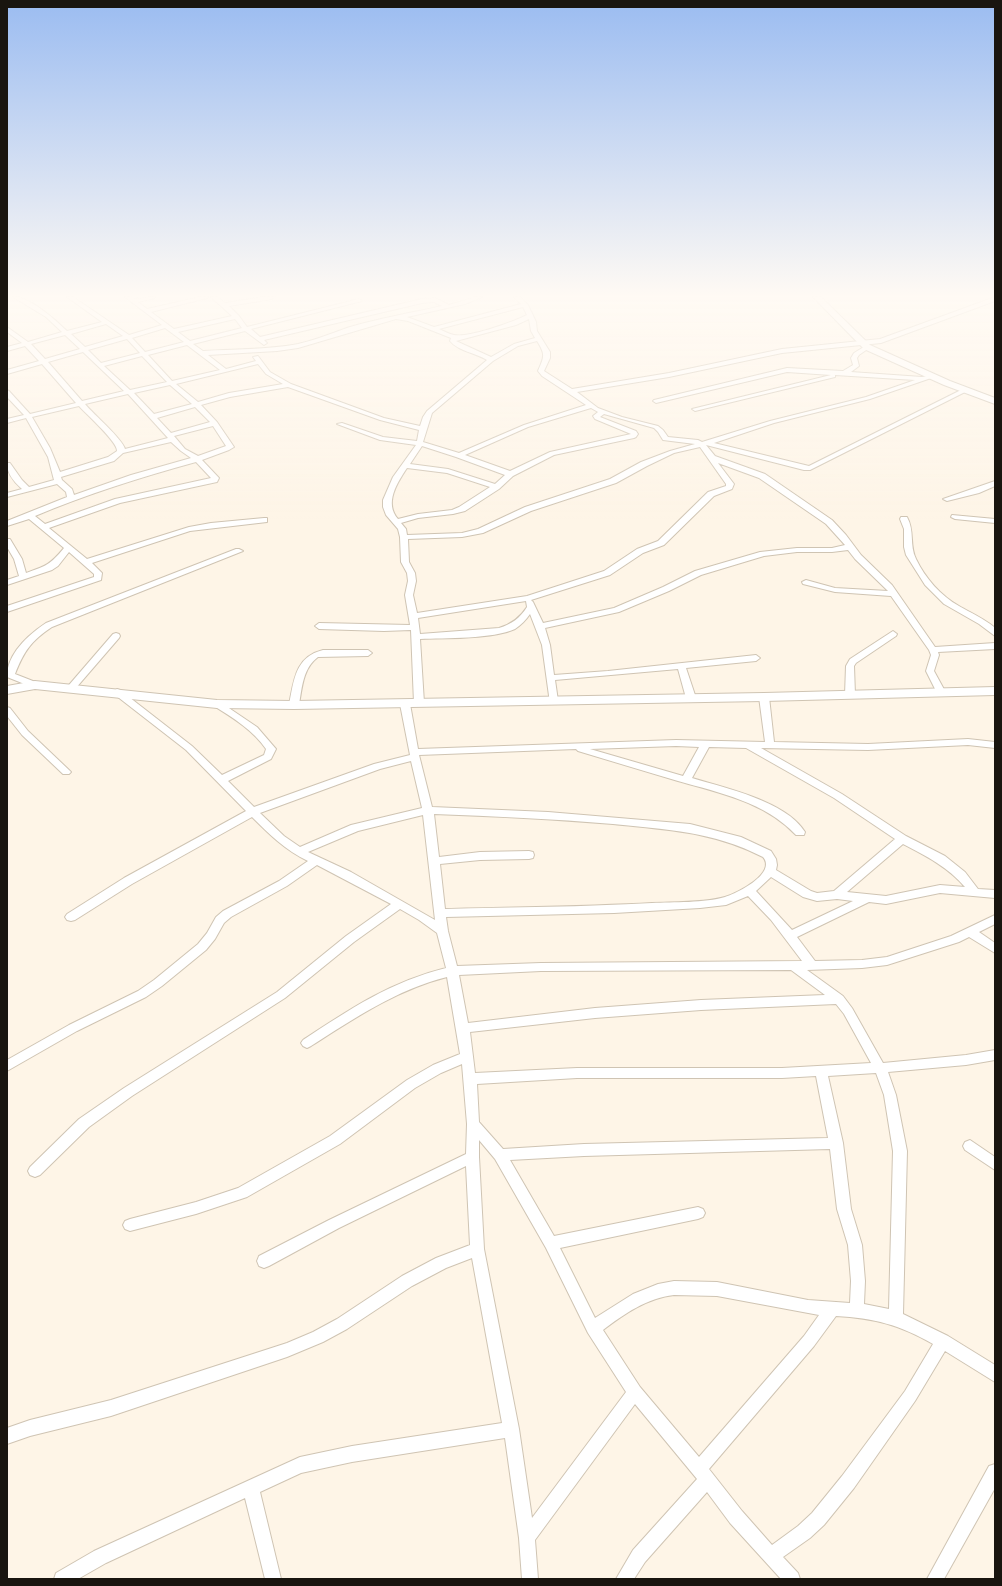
<!DOCTYPE html>
<style>
body{margin:0}
#map{position:relative;width:1002px;height:1586px;overflow:hidden;background:#fef5e7;font-family:"Fira Sans Condensed",sans-serif}
canvas{display:block}
.frame{position:absolute;inset:0;border:8px solid #19150f;pointer-events:none}
</style>
<div id="map">
<canvas width="1002" height="1586"></canvas>
<div class="frame"></div>
</div>
<script>
const g = document.querySelector('canvas').getContext('2d');
g.lineJoin = 'round';
function strokePath(path, color, width, dash) {
  g.strokeStyle = color;
  g.lineWidth = width;
  g.lineCap = dash ? 'butt' : 'round';
  g.setLineDash(dash || []);
  g.stroke(path);
}
function fillPath(path, color) {
  g.fillStyle = color;
  g.fill(path, 'evenodd');
}
const street = new Path2D(`
 M 13,297 C 28,295 57,321 67,331 L 102,322 L 67,297 L 73,297 L 129,335 L 162,325 L 125,297 L 131,297 L 134,299 L 155,297 L 154,298 L 138,302 L 147,309 L 200,297 L 208,297 L 207,298 L 151,312 L 174,329 L 232,316 L 211,297 L 217,297 L 225,303 L 265,297 L 275,297 L 272,299 L 229,306 L 239,316 L 247,327 L 359,299 L 362,301 L 251,329 L 260,337 L 422,299 L 435,298 L 449,305 L 475,297 L 482,297 L 465,304 L 407,317 L 434,327 L 521,304 L 514,297 L 520,297 L 528,305 L 536,322 L 537,331 L 550,352 L 550,358 L 544,371 L 572,389 L 669,373 L 782,349 L 880,339 L 995,297 L 995,301 L 881,343 L 782,353 L 669,377 L 577,392 L 598,408 L 622,417 L 658,426 L 663,430 L 668,437 L 698,440 L 702,442 L 770,421 L 866,397 L 915,380 L 835,375 L 835,377 L 695,411 L 692,409 L 831,375 L 787,372 L 656,403 L 653,401 L 654,400 L 787,368 L 843,371 L 853,365 L 851,358 L 854,353 L 867,345 L 869,346 L 869,348 L 859,355 L 857,358 L 859,366 L 851,372 L 922,377 L 934,375 L 934,377 L 870,399 L 774,423 L 714,443 L 809,466 L 963,389 L 967,389 L 967,391 L 810,470 L 804,470 L 706,445 L 715,456 L 765,474 L 832,520 L 846,535 L 861,555 L 892,585 L 935,647 L 995,643 L 995,649 L 938,652 L 939,655 L 934,671 L 946,693 L 944,695 L 938,695 L 926,671 L 931,655 L 929,650 L 891,596 L 835,592 L 803,584 L 802,582 L 806,580 L 835,588 L 888,591 L 855,559 L 848,550 L 832,552 L 797,552 L 764,556 L 701,575 L 669,591 L 619,612 L 545,628 L 550,645 L 554,675 L 608,671 L 756,655 L 760,658 L 756,661 L 686,668 L 696,698 L 694,700 L 691,701 L 686,698 L 678,669 L 555,680 L 558,701 L 556,703 L 550,703 L 542,645 L 530,614 C 526,620 521,625 515,629 C 493,639 445,638 420,639 L 424,703 L 419,706 L 416,705 L 414,703 L 411,630 L 384,631 L 319,629 L 315,626 L 319,623 L 410,625 L 405,595 L 408,581 L 407,573 L 401,562 L 400,537 L 398,529 L 386,515 L 383,507 L 383,500 L 393,477 L 416,445 L 380,440 L 337,424 L 342,423 L 383,437 L 417,441 L 419,430 L 380,420 L 288,387 L 230,397 L 201,405 L 217,422 L 234,447 L 229,450 L 202,460 L 219,478 L 217,482 L 120,503 L 49,528 L 87,559 L 189,527 L 211,523 L 264,518 L 267,518 L 267,522 L 190,531 L 92,563 L 102,573 L 101,580 L 7,612 L 7,606 L 94,577 L 94,574 L 69,552 L 58,566 L 52,570 L 7,585 L 7,580 L 19,576 L 14,559 L 7,547 L 7,539 L 10,539 L 22,559 L 26,573 C 46,566 50,565 64,548 L 29,519 L 7,526 L 7,521 L 67,497 L 66,492 L 57,484 L 7,497 L 7,493 L 22,489 C 14,482 7,474 7,463 L 10,463 L 22,480 L 29,487 L 54,480 L 48,457 L 26,418 L 7,423 L 7,419 L 24,415 L 7,397 L 7,390 L 9,391 L 30,414 L 76,403 L 42,364 L 7,374 L 7,370 L 39,361 L 25,346 L 7,351 L 7,347 L 22,343 L 7,332 L 7,327 L 28,342 L 62,332 L 46,317 ZM 434,302 L 442,306 C 411,313 381,318 350,327 C 332,333 316,340 298,344 C 267,350 234,349 203,351 L 193,344 L 245,331 L 264,345 L 267,343 L 264,340 L 422,303 ZM 523,307 L 527,315 C 513,322 469,338 454,335 C 449,334 444,331 439,329 ZM 235,319 L 242,328 L 190,341 L 178,332 ZM 396,319 L 408,321 L 451,338 L 450,341 C 458,351 476,353 487,360 L 427,411 L 423,417 L 420,426 L 384,418 L 291,384 L 270,372 L 258,356 L 253,357 L 256,361 L 226,369 L 208,355 L 277,351 L 298,348 ZM 529,319 L 531,331 L 535,338 L 514,344 L 491,357 L 456,341 L 516,325 ZM 106,324 L 123,336 L 85,347 L 71,334 ZM 165,328 L 184,342 L 145,352 L 132,338 ZM 65,335 L 80,349 L 45,359 L 31,344 ZM 127,339 L 140,353 L 101,363 L 88,350 ZM 537,341 C 546,355 544,357 538,371 L 542,376 L 586,405 L 524,425 L 459,453 L 423,442 L 432,413 L 493,361 L 518,346 ZM 187,345 L 220,370 L 172,381 L 148,355 ZM 83,352 L 124,391 L 82,401 L 48,362 ZM 142,356 L 167,382 L 130,390 L 104,366 ZM 258,364 L 266,374 L 283,384 L 229,393 L 198,402 L 176,384 ZM 170,385 L 192,404 L 154,414 L 134,393 ZM 128,394 L 168,438 L 125,449 C 122,438 94,415 85,404 ZM 79,406 C 87,415 118,442 117,451 L 108,457 L 60,472 L 50,448 L 32,417 ZM 195,407 L 210,422 L 171,433 L 157,418 ZM 591,408 L 598,412 L 593,416 L 595,419 L 631,434 L 550,452 L 510,471 L 465,455 L 528,427 ZM 604,414 L 654,428 L 658,432 L 663,440 L 695,444 L 670,451 L 641,462 L 610,479 L 525,507 L 478,529 L 462,533 L 407,535 L 406,529 L 401,523 L 418,518 L 453,514 L 465,511 L 499,489 L 513,476 L 554,455 L 634,438 L 636,437 L 638,434 L 636,431 L 600,417 ZM 213,426 L 226,446 L 198,456 L 185,449 L 174,436 ZM 171,442 L 181,451 L 191,458 L 131,475 L 74,495 L 72,489 L 62,480 L 61,477 L 114,461 L 123,453 ZM 422,446 L 456,457 L 505,475 L 495,484 L 448,469 L 410,464 ZM 700,447 L 726,484 L 726,486 L 708,492 L 658,541 L 637,549 L 604,571 L 527,596 L 417,613 L 413,595 L 416,581 L 415,573 L 409,562 L 408,539 L 462,537 L 483,533 L 531,511 L 616,483 L 647,466 L 674,453 ZM 196,462 L 211,478 L 115,499 L 45,524 L 35,516 C 87,494 141,477 196,462 ZM 718,463 L 759,478 L 826,524 L 845,545 L 832,548 L 797,548 L 760,552 L 695,571 L 663,587 L 614,608 L 543,623 L 533,602 L 531,600 L 610,575 L 643,553 L 664,545 L 714,496 L 732,489 L 734,484 ZM 407,468 L 447,473 L 490,487 L 459,507 L 452,510 L 418,514 L 398,519 C 384,503 397,483 407,468 ZM 526,601 L 527,607 C 520,618 512,624 499,628 L 420,634 L 418,618 Z
 M 995,481 L 995,486 L 979,493 L 947,501 L 943,499 Z
 M 952,515 L 995,519 L 995,523 L 955,519 L 951,517 Z
 M 901,517 L 907,517 C 915,531 909,545 916,559 C 925,578 941,596 959,606 C 971,613 983,618 994,627 L 995,636 L 979,624 L 944,604 L 925,585 L 906,555 L 904,547 L 904,529 L 900,519 Z
 M 236,549 L 239,549 L 243,551 L 52,627 C 31,641 24,651 15,674 L 38,683 L 40,685 L 38,687 L 32,687 L 7,677 C 7,654 28,635 46,623 Z
 M 893,631 L 897,634 L 896,636 L 856,663 L 854,666 L 855,695 L 853,697 L 847,697 L 845,695 L 846,666 L 850,659 Z
 M 116,633 L 119,634 L 120,636 L 119,638 L 75,689 L 69,689 L 67,687 L 69,685 L 113,634 Z
 M 323,650 L 368,650 L 372,653 L 368,656 L 318,657 C 303,668 302,687 299,705 L 294,708 L 291,707 L 289,705 C 294,680 295,657 323,650 Z
 M 117,689 L 120,690 L 192,746 L 222,775 L 264,755 L 266,749 C 253,730 233,718 214,706 L 212,704 L 214,702 L 220,702 L 257,727 L 276,749 L 271,759 L 228,781 L 254,807 L 374,764 L 410,755 L 400,704 L 405,701 L 410,704 L 418,749 L 676,740 L 765,742 L 759,697 L 764,694 L 769,697 L 774,742 L 868,744 L 968,739 L 995,742 L 995,748 L 968,745 L 868,750 L 761,748 L 842,794 L 906,836 L 945,856 L 965,872 L 978,889 L 995,890 L 995,898 L 940,893 L 886,904 L 869,902 L 797,937 L 815,961 L 862,960 L 887,957 L 951,936 L 995,915 L 995,924 L 979,932 L 995,943 L 995,953 L 969,937 L 959,942 L 887,965 L 862,968 L 807,970 L 843,996 L 852,1008 L 883,1063 L 966,1055 L 995,1050 L 995,1060 L 966,1065 L 888,1072 L 896,1095 L 907,1151 L 903,1314 L 948,1336 L 995,1365 L 995,1382 L 945,1351 L 915,1401 L 854,1488 L 824,1525 L 810,1538 L 783,1557 L 798,1573 L 800,1579 L 781,1579 L 730,1523 L 707,1492 L 645,1562 L 634,1579 L 616,1579 L 633,1550 L 697,1479 L 635,1404 L 535,1540 L 538,1579 L 522,1579 L 519,1538 L 505,1438 L 352,1462 L 301,1473 L 260,1492 L 281,1579 L 265,1579 L 245,1498 L 106,1563 L 78,1579 L 54,1579 L 56,1573 L 94,1551 L 300,1457 L 352,1446 L 502,1423 L 472,1258 L 446,1268 L 412,1286 L 347,1329 L 323,1342 L 287,1357 L 111,1416 L 30,1436 L 7,1444 L 7,1428 L 30,1420 L 111,1400 L 287,1343 L 313,1332 L 337,1319 L 402,1276 L 436,1258 L 470,1245 L 466,1166 L 339,1228 L 269,1266 L 264,1268 L 259,1266 L 257,1261 L 259,1256 L 329,1220 L 466,1154 L 467,1124 L 462,1064 L 441,1073 L 415,1088 L 340,1144 L 247,1197 L 196,1214 L 130,1231 L 125,1229 L 123,1225 L 125,1221 L 130,1219 L 196,1202 L 238,1188 L 330,1136 L 407,1080 L 433,1065 L 460,1054 L 447,977 C 396,990 355,1018 311,1046 L 307,1048 L 303,1046 L 301,1043 L 303,1040 C 350,1009 390,982 446,968 L 437,933 L 419,920 L 400,909 L 354,942 L 285,998 L 132,1096 L 89,1127 L 40,1175 L 35,1177 L 30,1175 L 28,1171 L 30,1167 L 79,1119 L 124,1088 L 277,992 L 346,936 L 391,904 L 317,865 L 287,886 L 231,917 L 224,923 L 215,939 L 206,950 L 162,986 L 146,997 L 77,1031 L 7,1071 L 7,1060 L 69,1025 L 138,991 L 154,980 L 198,944 L 207,933 L 216,917 L 223,911 L 279,881 L 308,861 C 285,850 269,834 252,817 L 132,884 L 75,920 L 71,921 L 67,920 L 65,917 L 67,914 L 124,878 L 246,811 L 186,750 L 114,694 L 112,692 ZM 676,746 L 699,747 L 683,776 L 590,749 ZM 709,747 L 746,748 L 834,798 L 895,839 L 834,891 L 817,893 L 811,891 L 776,870 L 777,865 L 776,859 L 771,851 L 741,837 L 690,824 L 548,812 L 432,807 L 419,755 L 576,749 L 578,751 C 611,761 644,771 678,781 C 720,793 765,802 796,835 L 804,835 L 805,832 C 786,801 725,788 692,778 ZM 411,761 L 422,808 L 351,825 L 300,847 L 284,836 L 260,813 L 380,769 ZM 434,814 C 493,816 553,819 613,824 C 668,830 712,831 763,857 C 777,873 738,893 725,897 C 705,903 673,902 652,903 C 583,907 514,907 445,909 L 440,864 L 480,860 L 529,859 L 533,858 L 534,855 L 533,852 L 529,851 L 480,852 L 439,857 ZM 423,815 L 435,920 L 351,872 L 308,852 L 358,831 ZM 903,844 C 926,856 948,867 965,887 L 940,885 L 886,896 L 847,892 ZM 771,877 L 803,897 L 817,901 L 837,899 L 853,901 L 792,930 L 756,891 ZM 748,896 L 771,920 L 802,961 L 541,963 L 457,966 L 448,931 L 446,917 L 614,913 L 700,908 L 726,905 ZM 791,970 L 825,995 L 701,1000 L 595,1008 L 468,1023 L 459,975 L 541,971 ZM 836,1004 L 844,1014 L 871,1063 L 782,1068 L 577,1068 L 475,1073 L 470,1032 L 595,1018 L 701,1010 ZM 876,1073 L 884,1095 L 893,1151 L 889,1309 L 864,1304 L 865,1281 L 862,1245 L 851,1209 L 843,1143 L 828,1076 ZM 816,1076 L 828,1138 L 584,1144 L 503,1149 L 479,1122 L 477,1084 L 577,1078 L 782,1078 ZM 479,1140 L 495,1159 L 546,1248 L 588,1333 L 626,1392 L 532,1518 L 519,1429 L 484,1249 L 479,1157 ZM 830,1149 L 837,1209 L 848,1245 L 851,1281 L 850,1303 L 808,1300 L 717,1282 L 674,1281 L 658,1284 L 633,1294 L 595,1318 L 560,1248 L 698,1219 L 703,1217 L 705,1213 L 703,1209 L 698,1207 L 554,1236 L 510,1160 L 584,1156 ZM 674,1295 L 717,1296 L 819,1315 L 804,1336 L 699,1457 L 640,1387 L 603,1330 C 624,1314 647,1298 674,1295 ZM 836,1316 C 874,1318 900,1325 933,1344 L 905,1391 L 842,1476 L 812,1513 L 798,1526 L 772,1545 L 742,1511 L 709,1469 L 814,1346 Z
 M 7,707 L 10,708 L 28,731 L 69,770 L 71,772 L 69,774 L 63,774 L 22,735 L 7,716 Z
 M 970,1140 L 995,1157 L 995,1170 L 965,1150 L 963,1146 L 965,1142 Z
 M 995,1464 L 995,1488 L 944,1579 L 927,1579 L 989,1466 Z`);
const secondary = new Path2D(`
 M 813,297 L 821,297 L 870,345 L 950,381 L 995,398 L 995,404 L 944,385 L 864,349 Z
 M 35,681 L 217,700 L 294,701 L 764,693 L 995,687 L 995,695 L 764,701 L 294,709 L 217,708 L 35,689 L 7,694 L 7,686 Z`);
strokePath(street, '#cfc4b3', 2);
strokePath(secondary, '#cfc4b3', 2);
fillPath(street, '#fff');
fillPath(secondary, '#fff');
const sky = g.createLinearGradient(0, 0, 0, 519);
sky.addColorStop(0, '#9bbcf1');
sky.addColorStop(0.57, '#fffaf4');
sky.addColorStop(1, '#fffaf400');
g.fillStyle = sky;
g.fillRect(0, 0, 1002, 519);
</script>
